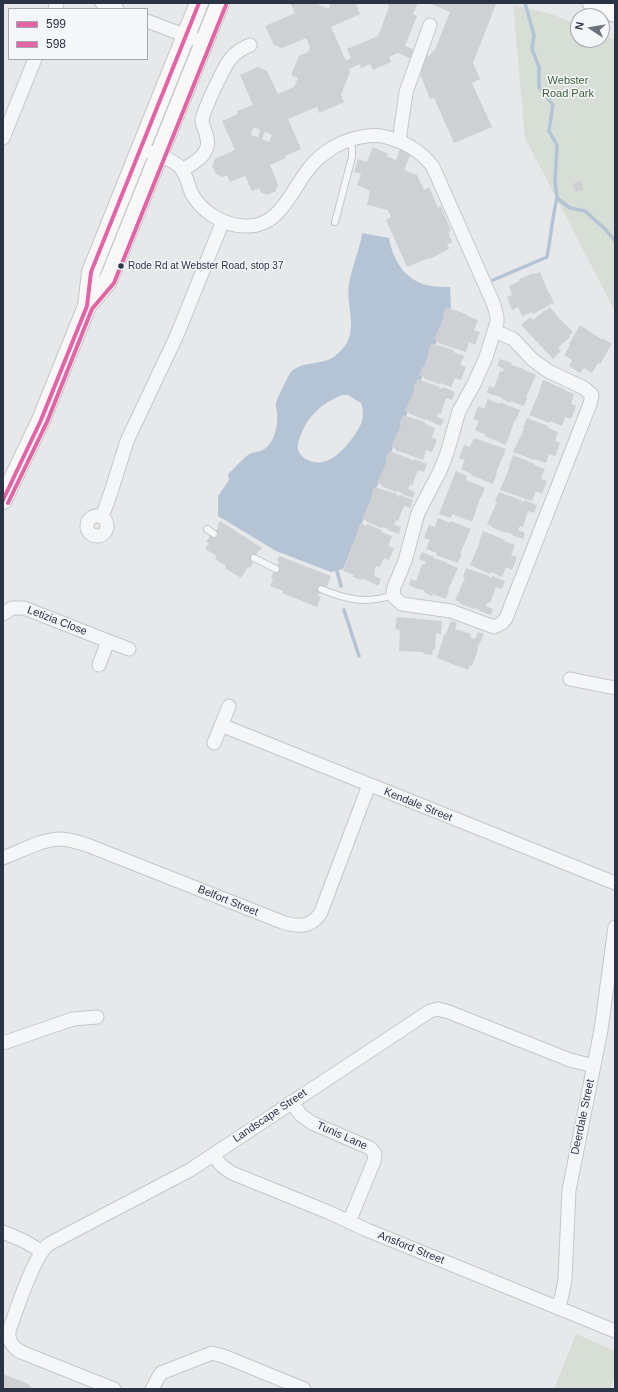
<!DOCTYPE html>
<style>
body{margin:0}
#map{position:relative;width:618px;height:1392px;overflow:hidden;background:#e6e8ea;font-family:Helvetica,sans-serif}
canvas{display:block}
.frame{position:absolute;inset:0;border:4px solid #2b3445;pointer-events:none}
.legend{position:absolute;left:8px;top:8px;width:140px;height:52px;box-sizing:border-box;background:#f4f6f9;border:1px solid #a4a8b1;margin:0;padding:5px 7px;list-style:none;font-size:12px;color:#2b3445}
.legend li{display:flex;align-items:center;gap:8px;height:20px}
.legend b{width:20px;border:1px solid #a4a8b1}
.north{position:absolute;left:570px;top:8px;width:40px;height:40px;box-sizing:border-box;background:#f4f6f9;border:1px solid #a4a8b1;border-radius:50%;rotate:282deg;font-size:11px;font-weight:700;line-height:16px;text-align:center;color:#2b3445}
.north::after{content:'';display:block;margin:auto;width:14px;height:18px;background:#6c737f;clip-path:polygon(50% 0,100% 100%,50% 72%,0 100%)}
</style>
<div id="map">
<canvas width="618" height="1392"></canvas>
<div class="frame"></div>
<ul class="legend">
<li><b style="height:5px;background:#e463a4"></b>599</li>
<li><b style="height:5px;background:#e463a4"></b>598</li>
</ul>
<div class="north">N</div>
</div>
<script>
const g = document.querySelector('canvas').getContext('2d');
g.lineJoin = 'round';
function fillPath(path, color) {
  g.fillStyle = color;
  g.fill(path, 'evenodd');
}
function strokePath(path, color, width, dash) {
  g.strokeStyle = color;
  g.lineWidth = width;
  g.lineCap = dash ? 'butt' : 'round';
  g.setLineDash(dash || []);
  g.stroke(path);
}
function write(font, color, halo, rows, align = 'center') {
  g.font = font + ' Helvetica,sans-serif';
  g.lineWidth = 3;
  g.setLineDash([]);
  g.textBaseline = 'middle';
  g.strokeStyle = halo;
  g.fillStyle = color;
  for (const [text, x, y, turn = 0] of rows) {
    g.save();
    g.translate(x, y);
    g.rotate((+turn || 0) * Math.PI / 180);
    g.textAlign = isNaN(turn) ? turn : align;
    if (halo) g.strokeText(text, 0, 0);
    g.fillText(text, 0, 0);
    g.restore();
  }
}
fillPath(new Path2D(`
 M 513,5 L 551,14 L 578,25 L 578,40 L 602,40 L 602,34 L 615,40 L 615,311 L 525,138 Z
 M 576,1334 L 615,1351 L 615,1377 L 610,1389 L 554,1389 Z`), '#d6ded6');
fillPath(new Path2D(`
 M 362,233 L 389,238 C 393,261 406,282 431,286 C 437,287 444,287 450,287 L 451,307 L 343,569 L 331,572 L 276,551 L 218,516 L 218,496 L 229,480 L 228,474 C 234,469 241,460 248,455 C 256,450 263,454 271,442 C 276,433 278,423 277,412 C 277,410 275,406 276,404 C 276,400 288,377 290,373 C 301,360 323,366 335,356 C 363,335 345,310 349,283 C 352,266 360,250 362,233 ZM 342,395 L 348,395 L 361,403 C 366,416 361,427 353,437 C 343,451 327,469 308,460 C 303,458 299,454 298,449 C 297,445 299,440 300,437 C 307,416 322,403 342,395 Z`), '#b4c4d5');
strokePath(new Path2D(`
 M 525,3 L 534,35 L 532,49 L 539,67 L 539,87 L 553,105 L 549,131 L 557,145 L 555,181 L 557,198 L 570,208 L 585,211 L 605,229 L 615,241
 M 493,280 L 547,257 C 551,237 552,218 557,198
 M 337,571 L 341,586
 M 344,610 L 359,656`), '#b4c4d5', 3.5);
fillPath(new Path2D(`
 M 290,3 L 314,3 L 329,9 L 331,3 L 360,3 L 356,5 L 360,14 L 331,27 L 346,61 L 351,58 L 347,49 L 378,36 L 389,7 L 387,3 L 418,3 L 413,14 L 417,16 L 405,46 L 429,56 L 433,51 L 434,52 L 450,12 L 428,3 L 496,4 L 473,63 L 480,79 L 472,83 L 492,127 L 454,143 L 434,98 L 430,99 L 420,74 L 422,68 L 419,62 L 398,53 L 389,57 L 391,62 L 373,70 L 370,64 L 361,68 L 360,64 L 349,69 L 350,72 L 341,95 L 344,102 L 319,113 L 317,107 L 288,119 L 301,149 L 285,156 L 286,158 L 270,165 L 278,184 L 276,191 L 267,195 L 261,192 L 259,188 L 252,191 L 245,176 L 230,182 L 227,175 L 223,177 L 216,174 L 212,166 L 215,159 L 235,150 L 222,121 L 238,114 L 237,111 L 253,105 L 240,75 L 258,67 L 267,71 L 278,94 L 294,87 L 298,78 L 291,75 L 299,56 L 308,52 L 310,47 L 306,38 L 282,48 L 274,45 L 265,26 L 295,13 ZM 253,127 L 260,130 L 258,137 L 251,135 ZM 265,132 L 272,135 L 269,142 L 262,139 Z
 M 373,147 L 388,154 L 387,156 L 396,160 L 400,149 L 411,153 L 404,170 L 417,175 L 424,190 L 429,187 L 438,208 L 441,206 L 451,231 L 448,232 L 452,242 L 447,245 L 449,249 L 430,259 L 429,258 L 407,267 L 386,220 L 391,217 L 388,210 L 367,205 L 370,191 L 357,185 L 361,174 L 354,172 L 358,159 L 367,162 Z
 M 581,181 L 583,190 L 575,192 L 572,184 Z
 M 540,272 L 549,294 L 550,294 L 554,303 L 548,305 L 549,306 L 533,314 L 532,312 L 522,316 L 518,307 L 512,310 L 507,297 L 512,295 L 509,286 L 520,281 L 519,279 L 534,273 L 535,274 Z
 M 446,307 L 468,315 L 467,316 L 478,320 L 474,330 L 480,332 L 475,345 L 469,342 L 466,352 L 438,343 L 438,341 L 434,339 L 444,317 L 442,317 Z
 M 550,307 L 556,314 L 555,314 L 573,332 L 569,335 L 570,337 L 558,348 L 561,351 L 553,359 L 521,325 L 530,317 L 533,320 L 545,310 L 546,311 Z
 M 580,325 L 601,339 L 602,338 L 612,344 L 600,364 L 598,363 L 592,373 L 584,368 L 580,373 L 569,366 L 572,360 L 564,355 L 570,345 L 569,344 Z
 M 431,343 L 454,350 L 453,352 L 464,356 L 460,365 L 466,367 L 461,380 L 455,378 L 451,387 L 440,383 L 439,384 L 423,378 L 424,376 L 419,375 L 423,366 L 424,367 Z
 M 500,359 L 512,363 L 511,365 L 524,369 L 524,370 L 536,375 L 526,397 L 527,398 L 524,406 L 511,401 L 510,403 L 502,399 L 503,398 L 487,393 L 489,386 L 494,388 L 500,371 L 502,372 L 504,369 L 497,366 Z
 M 417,379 L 440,387 L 439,388 L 442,389 L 443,387 L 455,392 L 452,400 L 446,398 L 441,414 L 438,413 L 437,417 L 444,420 L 441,426 L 425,419 L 425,420 L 410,414 L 410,413 L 405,411 L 415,389 L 413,388 Z
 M 543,380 L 564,389 L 564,390 L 574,394 L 571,404 L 576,406 L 571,419 L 565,417 L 562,426 L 550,421 L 550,423 L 529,415 L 540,391 L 539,391 Z
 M 488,399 L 499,404 L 500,402 L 520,410 L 516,420 L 515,420 L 506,445 L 485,436 L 486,435 L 475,430 L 479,421 L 473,419 L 478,406 L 484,409 Z
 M 403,415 L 425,422 L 425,424 L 435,428 L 432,437 L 437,440 L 432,452 L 426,450 L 423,460 L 395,450 L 396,449 L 391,447 L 401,425 L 399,424 Z
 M 527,418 L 548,426 L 548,428 L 558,432 L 555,441 L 560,443 L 555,456 L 549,454 L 546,463 L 534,459 L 534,460 L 513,452 L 524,429 L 523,428 Z
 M 474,438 L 506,449 L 496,473 L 497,473 L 493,484 L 471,475 L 472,474 L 461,469 L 465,460 L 459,458 L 464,445 L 470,447 Z
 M 389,451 L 411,459 L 411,460 L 413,461 L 414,459 L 427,464 L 424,472 L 418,470 L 412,486 L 410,484 L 408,489 L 415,492 L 413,498 L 402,494 L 402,493 L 397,491 L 396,492 L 381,486 L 382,485 L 377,483 L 387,461 L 385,460 Z
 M 513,455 L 535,464 L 534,465 L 545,469 L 541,479 L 547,481 L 542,494 L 536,491 L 532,501 L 500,490 L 510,466 L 509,466 Z
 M 456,471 L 467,476 L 466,480 L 485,488 L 481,498 L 480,498 L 472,522 L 452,514 L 451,518 L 439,514 Z
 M 374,487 L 397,494 L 397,496 L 399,497 L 400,495 L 413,500 L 410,508 L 404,506 L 398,521 L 396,520 L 394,525 L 401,527 L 399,534 L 388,530 L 388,529 L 383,527 L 382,528 L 367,522 L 367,521 L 362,519 L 372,497 L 371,496 Z
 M 499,492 L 521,500 L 521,501 L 524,502 L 524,500 L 537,505 L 534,513 L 528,511 L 523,527 L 520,526 L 518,530 L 525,533 L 523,539 L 512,535 L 512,534 L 507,532 L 506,533 L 491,527 L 492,526 L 487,524 L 497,502 L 495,501 Z
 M 438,518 L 450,523 L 450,521 L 471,529 L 460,553 L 462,553 L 458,563 L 436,555 L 437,553 L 426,549 L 430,540 L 424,538 L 429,525 L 435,527 Z
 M 220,521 L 262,548 L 260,551 L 259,550 L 251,562 L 253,563 L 250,568 L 248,567 L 241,578 L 225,568 L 226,566 L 215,559 L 217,556 L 205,549 L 209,543 L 206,542 L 210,536 L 212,537 L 219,526 L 217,526 Z
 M 360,523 L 366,526 L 367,524 L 382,530 L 381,532 L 392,536 L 388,546 L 394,548 L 389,560 L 384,558 L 380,567 L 376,566 L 374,572 L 375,572 L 374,576 L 381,579 L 378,586 L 362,578 L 362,580 L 353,577 L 354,575 L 343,571 L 352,546 L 358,533 L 357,532 Z
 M 483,531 L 505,540 L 504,541 L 515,545 L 511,555 L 517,557 L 512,570 L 506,567 L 502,577 L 491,572 L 490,574 L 470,565 L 480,542 L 479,542 Z
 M 422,552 L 434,557 L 433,558 L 447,562 L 446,563 L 458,568 L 448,590 L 449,590 L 446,599 L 433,594 L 432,596 L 424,592 L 425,591 L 421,589 L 420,590 L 409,585 L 411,579 L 416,581 L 422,564 L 424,565 L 426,562 L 419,559 Z
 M 279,556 L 331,576 L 327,587 L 323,586 L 318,596 L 321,597 L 317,607 L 282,593 L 283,591 L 270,586 L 273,579 L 271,578 L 279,562 L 277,561 Z
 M 466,568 L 489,576 L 489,577 L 491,578 L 492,576 L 505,581 L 502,589 L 496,587 L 490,603 L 488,602 L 486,606 L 493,609 L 491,615 L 480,611 L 480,610 L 475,608 L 474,609 L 459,603 L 460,602 L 455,600 L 465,578 L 463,577 Z
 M 397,617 L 442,621 L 441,634 L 436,633 L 435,649 L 433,649 L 432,655 L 423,654 L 423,652 L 399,651 L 400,630 L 395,629 Z
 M 451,621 L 457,623 L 455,629 L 471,634 L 470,637 L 475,639 L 478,632 L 484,634 L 477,649 L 478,650 L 472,666 L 470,665 L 468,670 L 437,658 L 444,635 L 445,636 Z
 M 3,1374 L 28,1384 L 32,1389 L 3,1389 Z`), '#ced0d3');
const lane = new Path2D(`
 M 335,222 L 352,157 L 352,149 L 350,139
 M 207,529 L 214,534
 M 254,558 L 276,569
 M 321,589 C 347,600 367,604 394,595`);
const street = new Path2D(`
 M 102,3 L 117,9
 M 55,9 L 57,3
 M 147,21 L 205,43
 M 3,138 L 35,59
 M 399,141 L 406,92 L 430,25
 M 150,152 C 160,156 172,159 180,167 C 186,173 188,184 191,192 C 200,211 224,226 245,226 C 281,228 291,189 311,166 C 322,153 339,142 356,138 C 366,136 376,134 386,137 C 406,142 421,151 433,167 L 494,305 L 497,317 L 497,322 L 486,357 L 474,384 L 459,411 L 447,453 L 440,471 L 418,513 L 405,561 L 394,587 L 393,593 L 395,598 L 402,604 L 451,611 L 494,627 L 502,623 L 506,618 L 590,404 L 592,395 L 584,388 L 548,371 L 533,360 L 513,339 L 495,331
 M 182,170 C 194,163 211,154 207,138 C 206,131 202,126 202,119 C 206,106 223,67 232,57 C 237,51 243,48 250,45
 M87 526a10 10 0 1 1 20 0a10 10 0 1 1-20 0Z
 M 102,517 L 111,492 L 127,441 L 177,335 L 223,221
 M 3,614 L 12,608 L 24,608 L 108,641
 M 99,665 L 108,641 L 129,649
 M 570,679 L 615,688
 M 221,725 L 615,883
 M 214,743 L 229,706
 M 3,858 C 21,851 40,840 59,839 C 69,839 78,842 87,845 L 282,922 C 297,927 312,928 321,912 L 369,785
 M 3,1043 L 73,1019 L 97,1017
 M 291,1102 L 301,1115 L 312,1123 L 370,1148 L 375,1154 L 374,1161 L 349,1222
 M 213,1155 L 222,1166 L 232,1173 L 328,1212 L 367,1230 L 615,1331
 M 3,1232 L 24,1241 L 41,1251
 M 558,1308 L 562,1295 L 565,1279 L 569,1190 L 601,1030 L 615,927
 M 114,1389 L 21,1352 C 12,1347 8,1341 9,1331 C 16,1311 34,1255 49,1244 L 190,1170 L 430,1011 L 438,1009 L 449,1012 L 570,1060 L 594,1066
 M 152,1389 L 158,1378 L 161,1373 L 212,1353 L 226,1357 L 304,1389`);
const secondary = new Path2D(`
 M 87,306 L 108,281 L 220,3
 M 3,500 L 41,420 L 87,306 L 91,272 L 199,3`);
const primary = new Path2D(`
 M 593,3 L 615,12`);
strokePath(lane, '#c4c6c8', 8);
strokePath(street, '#c4c6c8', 15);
strokePath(secondary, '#c4c6c8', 20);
strokePath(primary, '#c2c5c8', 22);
strokePath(lane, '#f5f6f7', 6);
strokePath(street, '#f5f6f7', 13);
strokePath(secondary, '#f8f8f8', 18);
strokePath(primary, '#f8f8f8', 20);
strokePath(new Path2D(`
 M 3,500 L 41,420 L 87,306 L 91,272 L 199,3`), '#e463a4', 4);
strokePath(new Path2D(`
 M 8,503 L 47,422 L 92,309 L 114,283 L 226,5`), '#e463a4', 4);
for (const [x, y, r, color] of [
 [121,266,3.5,"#2b3445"]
]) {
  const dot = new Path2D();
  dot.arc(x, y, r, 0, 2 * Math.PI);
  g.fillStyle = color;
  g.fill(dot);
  strokePath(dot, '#f4f6f9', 1.5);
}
write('10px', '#2b3445', '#f4f6f9', [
 ["Rode Rd at Webster Road, stop 37",128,266]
], 'left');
write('11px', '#3f6138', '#f4f6f9', [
 ["Webster",568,81],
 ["Road Park",568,94]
]);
write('11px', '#2b3445', '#f4f6f9', [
 ["Letizia Close",57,621,21],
 ["Kendale Street",418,805,22],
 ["Belfort Street",228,901,22],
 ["Landscape Street",270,1116,-34],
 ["Deerdale Street",583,1117,-78],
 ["Tunis Lane",342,1136,24],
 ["Ansford Street",411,1248,22]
]);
</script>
